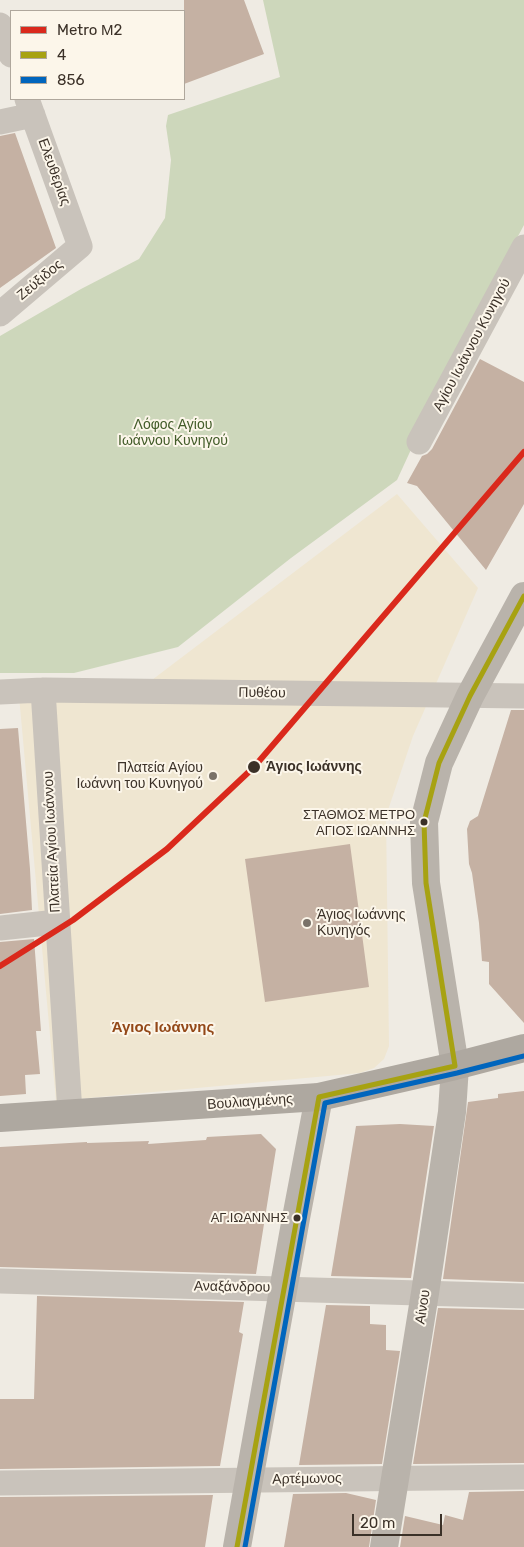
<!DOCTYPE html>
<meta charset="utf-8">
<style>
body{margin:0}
#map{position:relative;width:524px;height:1547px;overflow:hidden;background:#efebe3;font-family:Rubik,sans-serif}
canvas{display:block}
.legend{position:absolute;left:10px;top:10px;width:175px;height:90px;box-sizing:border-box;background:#fcf6ea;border:1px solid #afa79c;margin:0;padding:6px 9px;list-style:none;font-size:15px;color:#3b3128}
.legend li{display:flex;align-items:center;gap:10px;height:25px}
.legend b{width:25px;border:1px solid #afa79c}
.scale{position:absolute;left:352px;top:1514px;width:90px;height:22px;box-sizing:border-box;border:2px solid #3b3128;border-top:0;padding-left:6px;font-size:15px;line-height:18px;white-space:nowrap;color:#3b3128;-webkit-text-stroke:4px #fcf6ea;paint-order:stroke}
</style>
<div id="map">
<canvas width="524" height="1547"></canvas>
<ul class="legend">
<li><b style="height:6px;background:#da291c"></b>Metro Μ2</li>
<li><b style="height:6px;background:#a7a212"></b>4</li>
<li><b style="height:6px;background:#0065bd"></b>856</li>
</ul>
<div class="scale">20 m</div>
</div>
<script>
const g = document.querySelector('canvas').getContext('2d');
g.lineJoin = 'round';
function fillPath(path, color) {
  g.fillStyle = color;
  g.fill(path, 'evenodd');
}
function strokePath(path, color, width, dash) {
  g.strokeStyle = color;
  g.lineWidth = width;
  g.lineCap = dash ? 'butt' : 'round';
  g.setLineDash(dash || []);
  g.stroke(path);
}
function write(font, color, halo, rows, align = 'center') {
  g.font = font + ' Rubik,sans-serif';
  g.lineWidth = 4;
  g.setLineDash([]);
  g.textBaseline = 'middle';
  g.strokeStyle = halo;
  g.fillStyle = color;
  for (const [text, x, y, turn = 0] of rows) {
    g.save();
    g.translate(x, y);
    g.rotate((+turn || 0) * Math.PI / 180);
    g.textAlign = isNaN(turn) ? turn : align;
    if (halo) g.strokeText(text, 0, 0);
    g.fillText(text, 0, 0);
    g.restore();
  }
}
fillPath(new Path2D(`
 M 263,0 L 524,0 L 524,225 L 455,354 L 397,480 L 291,558 L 178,647 L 74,673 L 0,673 L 0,336 L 81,289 L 139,259 L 165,218 L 171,160 L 166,126 L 168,115 L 280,77 Z`), '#cdd7bb');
fillPath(new Path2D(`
 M 397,494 L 478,588 L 413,736 L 386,816 L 389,1046 L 384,1059 L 374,1068 L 360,1073 L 56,1101 L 18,685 L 144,686 Z`), '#efe6d1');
fillPath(new Path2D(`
 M 184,0 L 244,0 L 264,54 L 184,84 Z
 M 15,133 L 56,248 L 0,288 L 0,136 Z
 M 480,359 L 524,382 L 524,504 L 486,570 L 417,486 L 407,483 L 422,456 L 427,454 L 432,449 Z
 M 511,710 L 524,710 L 524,1023 L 489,984 L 489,962 L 482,961 L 479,923 L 472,873 L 469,864 L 467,829 L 470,821 L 478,816 Z
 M 18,728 L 30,869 L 32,910 L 0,914 L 0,729 Z
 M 350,844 L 369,987 L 265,1002 L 245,859 Z
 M 34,939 L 41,1031 L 36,1031 L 40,1074 L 25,1075 L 26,1094 L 0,1096 L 0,942 Z
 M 524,1091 L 524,1282 L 443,1279 L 468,1102 L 498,1098 L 498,1094 Z
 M 400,1124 L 434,1126 L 411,1278 L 331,1276 L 356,1126 Z
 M 261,1134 L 276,1149 L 256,1274 L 0,1267 L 0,1147 L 87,1142 L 87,1143 L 149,1141 L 148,1144 L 206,1140 L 207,1137 Z
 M 37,1296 L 244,1302 L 239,1332 L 243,1334 L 220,1466 L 0,1469 L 0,1399 L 34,1399 Z
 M 326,1305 L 370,1306 L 370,1324 L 386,1325 L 386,1350 L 400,1351 L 382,1464 L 299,1465 Z
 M 438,1308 L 524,1310 L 524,1463 L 413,1464 Z
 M 524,1491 L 524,1547 L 400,1547 L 405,1516 L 443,1525 L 445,1515 L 463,1520 L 469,1492 Z
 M 346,1493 L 376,1500 L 369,1547 L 284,1547 L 293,1494 Z
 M 213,1495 L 205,1547 L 0,1547 L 0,1497 Z`), '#c5b1a3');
strokePath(new Path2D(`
 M 0,25 L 11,55
 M 0,122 L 33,115
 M 0,314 L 80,246 L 27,99
 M 419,442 L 524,247
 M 43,690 L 70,1113
 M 0,692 L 43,690 L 524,696
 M 0,928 L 57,922
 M 0,1281 L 524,1296
 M 0,1483 L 524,1477`), '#c9c3bb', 25);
strokePath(new Path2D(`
 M 237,1547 L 296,1218 L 319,1097
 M 384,1547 L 425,1293 L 452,1112 L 455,1066 L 426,883 L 424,822 L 439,763 L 470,696 L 524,596`), '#b9b3ab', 28);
strokePath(new Path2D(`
 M 0,1118 L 319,1097 L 455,1066 L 524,1048`), '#aea8a0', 28);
strokePath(new Path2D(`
 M 237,1547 L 319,1097 L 455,1066 L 426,883 L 424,822 L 439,763 L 470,696 L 524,596`), '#a7a212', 5);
strokePath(new Path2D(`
 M 245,1547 L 325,1103 L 457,1073 L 524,1056`), '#0065bd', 5);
strokePath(new Path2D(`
 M 0,966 L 73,920 L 167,849 L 254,767 L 524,452`), '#da291c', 6);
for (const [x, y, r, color] of [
 [254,767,7,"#3b3128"],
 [213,776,5,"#7a7269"],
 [424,822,4.5,"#3b3128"],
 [307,923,5,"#7a7269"],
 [297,1218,4.5,"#3b3128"]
]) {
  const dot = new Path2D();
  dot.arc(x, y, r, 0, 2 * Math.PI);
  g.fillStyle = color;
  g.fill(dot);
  strokePath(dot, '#fcf6ea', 2);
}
write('13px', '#3b3128', '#fcf6ea', [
 ["ΣΤΑΘΜΟΣ ΜΕΤΡΟ",415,815],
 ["ΑΓΙΟΣ ΙΩΑΝΝΗΣ",415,831],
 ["ΑΓ.ΙΩΑΝΝΗΣ",288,1218]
], 'right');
write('14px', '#3b3128', '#fcf6ea', [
 ["Ελευθερίας",54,172,70],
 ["Ζεύξιδος",40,280,-40],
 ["Αγίου Ιωάννου Κυνηγού",472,345,-62],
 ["Πυθέου",262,693,1],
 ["Πλατεία Αγίου Ιωάννου",52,842,-93],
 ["Βουλιαγμένης",250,1102,-4],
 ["Αναξάνδρου",232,1287,1],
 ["Αίνου",423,1307,-81],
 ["Αρτέμωνος",307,1479,-1]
]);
write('14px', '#425c29', '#fcf6ea', [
 ["Λόφος Αγίου",173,425],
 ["Ιωάννου Κυνηγού",173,441]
]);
write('bold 14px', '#3b3128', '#fcf6ea', [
 ["Άγιος Ιωάννης",266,767]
], 'left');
write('14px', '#3b3128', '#fcf6ea', [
 ["Πλατεία Αγίου",203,768],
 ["Ιωάννη του Κυνηγού",203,784],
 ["Άγιος Ιωάννης",317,915,"left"],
 ["Κυνηγός",317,931,"left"]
], 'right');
write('bold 15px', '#934818', '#fcf6ea', [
 ["Άγιος Ιωάννης",163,1028]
]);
</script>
